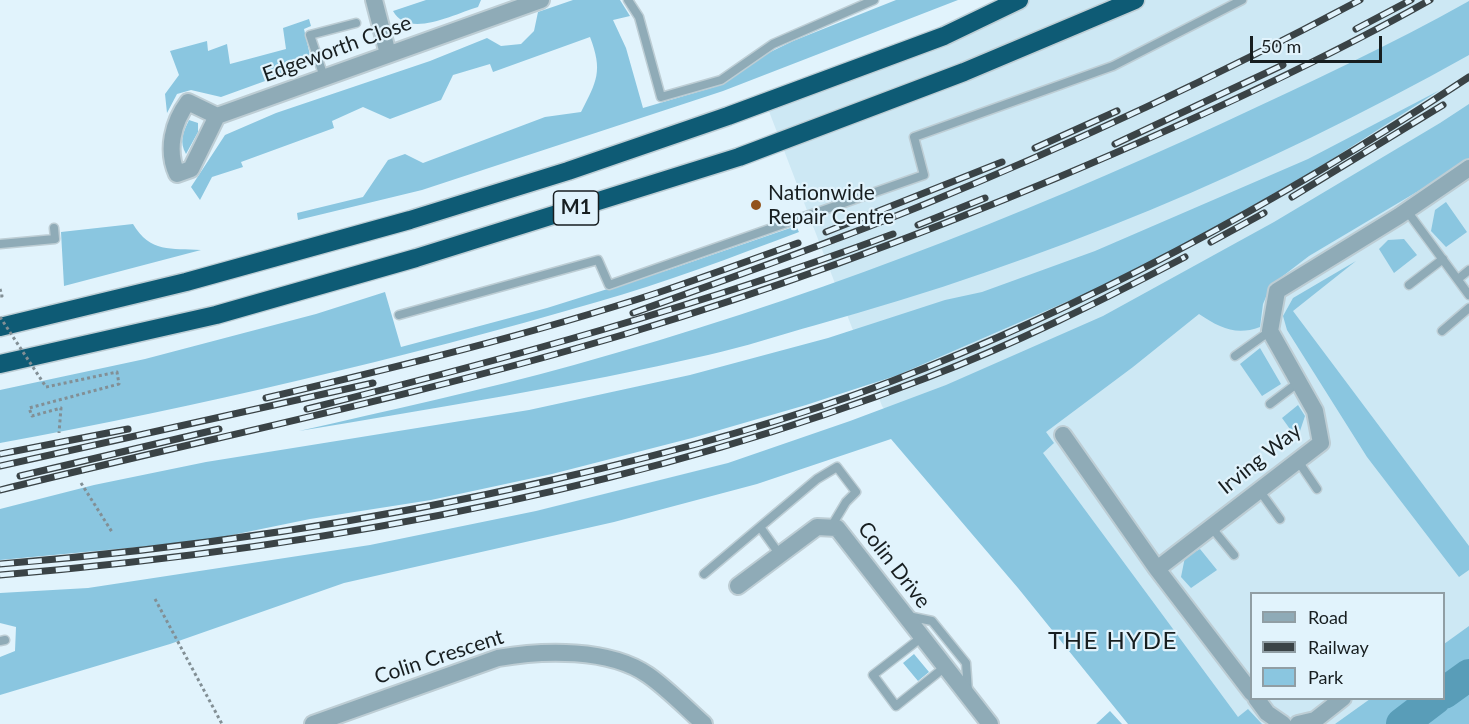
<!DOCTYPE html>
<style>
body{margin:0}
#map{position:relative;width:1469px;height:724px;overflow:hidden;background:#e1f3fc;font-family:Lato,sans-serif}
canvas{display:block}
.legend{position:absolute;left:1250px;top:592px;width:195px;height:108px;box-sizing:border-box;background:#e1f3fc;border:2px solid #909ea4;margin:0;padding:8px 10px;list-style:none;font-size:18px;color:#171e20}
.legend li{display:flex;align-items:center;gap:12px;height:30px}
.legend b{width:30px;border:2px solid #909ea4}
.scale{position:absolute;left:1250px;top:36px;width:132px;height:27px;box-sizing:border-box;border:3px solid #171e20;border-top:0;padding-left:8px;font-size:18px;line-height:21px;white-space:nowrap;color:#171e20;-webkit-text-stroke:4px #e1f3fc;paint-order:stroke}
</style>
<div id="map">
<canvas width="1469" height="724"></canvas>
<ul class="legend">
<li><b style="height:8px;background:#8fabb7"></b>Road</li>
<li><b style="height:8px;background:#3a4346"></b>Railway</li>
<li><b style="height:16px;background:#8ac6e0"></b>Park</li>
</ul>
<div class="scale">50 m</div>
</div>
<script>
const g = document.querySelector('canvas').getContext('2d');
g.lineJoin = 'round';
function fillPath(path, color) {
  g.fillStyle = color;
  g.fill(path, 'evenodd');
}
function strokePath(path, color, width, dash) {
  g.strokeStyle = color;
  g.lineWidth = width;
  g.lineCap = dash ? 'butt' : 'round';
  g.setLineDash(dash || []);
  g.stroke(path);
}
function write(font, color, halo, rows, align = 'center') {
  g.font = font + ' Lato,sans-serif';
  g.lineWidth = 4.5;
  g.setLineDash([]);
  g.textBaseline = 'middle';
  g.strokeStyle = halo;
  g.fillStyle = color;
  for (const [text, x, y, turn = 0] of rows) {
    g.save();
    g.translate(x, y);
    g.rotate((+turn || 0) * Math.PI / 180);
    g.textAlign = isNaN(turn) ? turn : align;
    if (halo) g.strokeText(text, 0, 0);
    g.fillText(text, 0, 0);
    g.restore();
  }
}
fillPath(new Path2D(`
 M 1006,0 L 1469,0 L 1469,672 L 1444,692 L 1444,594 L 1252,594 L 1252,698 L 1435,699 L 1401,724 L 1129,724 L 882,406 L 762,93 L 905,44 Z`), '#cde8f4');
fillPath(new Path2D(`
 M 426,0 L 481,0 L 478,7 C 454,14 408,39 393,11 Z
 M 573,0 L 620,0 L 630,16 L 613,20 L 626,48 L 643,108 L 721,85 L 762,56 L 793,41 L 896,0 L 958,0 L 723,91 L 422,190 L 298,220 L 297,213 L 363,197 L 388,160 L 405,154 L 423,163 L 545,117 L 581,112 C 597,81 603,71 590,37 L 493,72 L 490,64 L 453,75 L 441,100 L 390,119 L 363,107 L 332,121 L 334,128 L 241,162 L 243,167 L 212,177 L 200,200 L 191,187 L 225,135 L 276,113 L 430,61 L 487,38 L 501,46 L 521,44 L 534,31 L 538,12 Z
 M 1469,1 L 1469,55 C 1262,171 1044,262 816,325 C 780,335 744,347 708,355 C 573,386 436,408 299,431 C 391,410 483,390 574,365 C 798,303 1016,219 1227,121 C 1308,83 1391,45 1469,1 Z
 M 309,19 L 311,26 L 304,29 L 312,64 L 221,97 L 191,90 L 177,94 L 167,113 L 165,94 L 179,75 L 170,51 L 207,41 L 208,51 L 227,44 L 230,64 L 286,49 L 283,28 Z
 M 1440,90 L 1315,170 L 1188,243 L 1110,283 L 898,375 L 806,405 L 692,438 L 552,474 L 431,500 L 310,519 L 203,541 L 0,560 L 0,509 L 94,485 L 206,462 L 529,410 L 690,375 L 828,338 L 945,300 L 982,292 L 1095,251 L 1308,159 Z
 M 1469,104 L 1469,158 L 1420,190 L 1309,256 L 1271,285 L 1263,304 L 1260,327 C 1236,336 1220,328 1199,314 L 1133,367 L 1046,432 L 1054,443 L 1043,453 L 1238,717 L 1248,709 L 1262,724 L 1128,724 L 1018,588 L 891,439 L 757,484 L 614,522 L 344,583 L 170,644 L 0,695 L 0,657 L 15,651 L 16,627 L 0,623 L 0,593 L 88,588 L 370,545 L 536,511 L 728,463 L 850,421 L 946,385 L 1103,316 L 1274,222 L 1440,123 Z
 M 189,120 L 198,123 L 198,132 L 186,154 C 179,142 183,132 189,120 Z
 M 1446,202 L 1467,232 L 1446,247 L 1431,231 L 1435,210 Z
 M 133,224 C 150,253 171,248 201,250 L 64,286 L 61,232 Z
 M 796,226 L 799,232 C 732,257 665,283 597,302 C 401,359 201,406 0,443 L 0,390 L 145,359 L 316,314 L 385,292 L 401,347 L 547,308 L 668,270 Z
 M 1404,239 L 1417,255 L 1394,273 L 1379,249 L 1388,240 Z
 M 1356,261 L 1293,311 L 1469,546 L 1469,570 L 1459,577 L 1367,457 L 1287,330 L 1283,316 L 1293,298 Z
 M 1260,348 L 1281,384 L 1262,396 L 1240,364 Z
 M 1298,405 L 1305,416 L 1300,431 L 1295,436 L 1282,418 Z
 M 1200,549 L 1217,570 L 1191,588 L 1181,577 L 1185,557 Z
 M 1469,626 L 1469,724 L 1335,724 L 1370,699 L 1444,698 L 1444,644 Z
 M 914,654 L 929,672 L 918,681 L 903,663 Z
 M 1110,711 L 1122,724 L 1096,724 Z`), '#8ac6e0');
strokePath(new Path2D(`
 M 1444,693 L 1469,675
 M 1402,724 L 1436,698`), '#599db8', 32);
const lane = new Path2D(`
 M 628,0 L 639,17 L 661,97 L 721,80 L 773,44 L 874,0
 M 324,77 L 310,35 L 356,23
 M 1407,211 L 1469,295
 M 0,244 L 55,239 L 54,228
 M 1458,279 L 1469,270
 M 1409,285 L 1443,259
 M 399,315 L 598,260 L 609,285 L 924,175 L 914,137 L 1113,66 L 1242,0
 M 1442,331 L 1469,308
 M 1235,356 L 1270,331
 M 1270,404 L 1299,382
 M 1298,461 L 1317,489
 M 1259,490 L 1280,519
 M 760,527 L 780,555
 M 1211,527 L 1234,555
 M 704,574 L 817,479 L 837,467 L 856,492 L 846,502 L 831,527
 M 908,616 L 932,621 L 966,663 L 968,692
 M 922,637 L 873,675 L 896,706 L 945,667
 M 0,641 L 5,640`);
const street = new Path2D(`
 M 374,0 L 388,54
 M 217,116 L 188,102 C 173,122 166,150 177,174 L 191,169 L 217,116 L 541,0
 M 1063,435 L 1157,569
 M 738,586 L 817,527 L 837,528 L 990,724
 M 1252,693 L 1157,569 L 1321,443 L 1315,411 L 1270,331 L 1277,291 L 1399,216 L 1469,168
 M 1256,698 L 1267,713 L 1283,724
 M 313,724 L 498,658 C 543,650 609,648 648,675 C 668,689 686,708 704,724
 M 1298,724 L 1315,720 L 1343,698`);
const highway = new Path2D(`
 M 0,327 L 186,282 L 410,220 L 568,171 L 728,116 L 944,36 L 1019,0
 M 0,364 L 216,315 L 416,258 L 739,157 L 964,72 L 1135,0`);
strokePath(lane, '#bdcdd4', 11);
strokePath(street, '#bdcdd4', 20);
strokePath(highway, '#bdcdd4', 21);
strokePath(new Path2D(`
 M 0,289 L 2,296 L 0,296
 M 46,387 L 117,372 L 119,384 L 29,408 L 32,416 L 61,408 L 59,433
 M 81,483 L 112,532
 M 155,599 L 222,724`), '#828f95', 3, [3, 3]);
strokePath(lane, '#8fabb7', 8);
strokePath(street, '#8fabb7', 16);
strokePath(highway, '#0e5b75', 18);
const rail = new Path2D(`
 M 1356,29 L 1411,0
 M 1115,144 L 1283,65
 M 1035,148 L 1117,111
 M 1292,197 L 1443,105
 M 918,225 L 985,198
 M 826,232 L 1002,162
 M 1211,242 L 1264,213
 M 633,313 C 730,278 828,244 923,205 C 1072,144 1218,76 1360,0
 M 266,398 C 397,367 529,335 657,293 C 704,277 751,260 798,243
 M 307,409 C 506,359 700,306 893,234
 M 0,454 L 128,429
 M 0,466 L 373,383
 M 20,476 L 219,429
 M 0,490 C 210,438 422,395 629,333 C 775,289 918,236 1059,177 C 1185,124 1311,67 1430,0
 M 0,564 C 186,549 370,522 552,480 C 667,454 782,423 892,381 C 1095,303 1287,197 1469,77
 M 0,575 C 312,549 633,491 926,378 C 1015,344 1101,301 1185,257`);
strokePath(rail, '#3a4346', 7);
strokePath(rail, '#e1f3fc', 4.5, [14]);
strokePath(new Path2D(`
 M 0,317 L 46,387`), '#828f95', 3, [3, 3]);
for (const [x, y, r, color] of [
 [756,205,6,"#93531c"]
]) {
  const dot = new Path2D();
  dot.arc(x, y, r, 0, 2 * Math.PI);
  g.fillStyle = color;
  g.fill(dot);
  strokePath(dot, '#e1f3fc', 2);
}
for (const [x, y, w] of [
 [576,208,45]
]) {
  const box = new Path2D();
  box.roundRect(x - w / 2, y - 17, w, 34, 4.5);
  g.fillStyle = '#e1f3fc';
  g.fill(box);
  strokePath(box, '#171e20', 1.5);
}
write('bold 20px', '#171e20', null, [
 ["M1",576,208]
]);
write('21px', '#171e20', '#e1f3fc', [
 ["Edgeworth Close",337,49,-20],
 ["Irving Way",1260,459,-39],
 ["Colin Drive",894,565,52],
 ["Colin Crescent",439,657,-18]
]);
write('21px', '#171e20', '#e1f3fc', [
 ["Nationwide",768,193],
 ["Repair Centre",768,217]
], 'left');
g.letterSpacing = '1.5px';
write('24px', '#171e20', '#e1f3fc', [
 ["THE HYDE",1113,641]
]);
g.letterSpacing = '0px';
</script>
